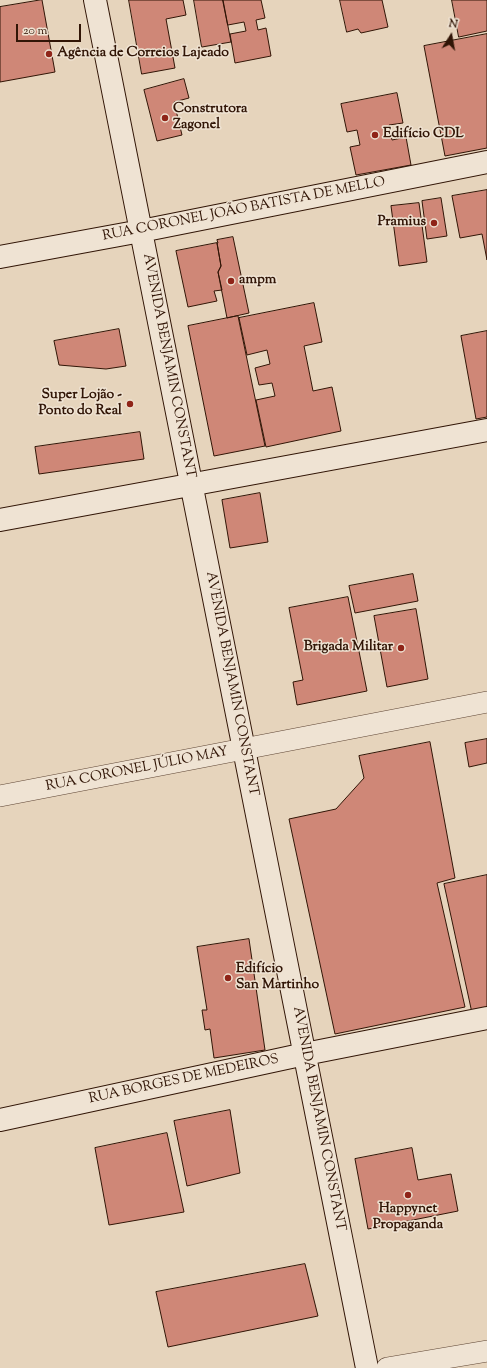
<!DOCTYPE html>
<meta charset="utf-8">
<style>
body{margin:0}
#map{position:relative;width:487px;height:1368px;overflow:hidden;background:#e6d4bc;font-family:"Sorts Mill Goudy",serif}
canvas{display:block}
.north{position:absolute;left:431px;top:16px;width:40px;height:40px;-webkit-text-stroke:3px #efe3d3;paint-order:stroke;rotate:11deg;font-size:11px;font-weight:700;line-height:16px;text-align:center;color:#311506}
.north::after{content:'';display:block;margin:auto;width:14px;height:18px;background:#311506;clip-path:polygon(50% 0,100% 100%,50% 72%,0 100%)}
.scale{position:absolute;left:16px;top:24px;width:65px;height:18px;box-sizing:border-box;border:2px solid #311506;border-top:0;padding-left:5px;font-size:12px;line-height:14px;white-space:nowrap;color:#311506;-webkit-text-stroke:3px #efe3d3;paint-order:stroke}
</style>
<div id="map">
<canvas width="487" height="1368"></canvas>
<div class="north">N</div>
<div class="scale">20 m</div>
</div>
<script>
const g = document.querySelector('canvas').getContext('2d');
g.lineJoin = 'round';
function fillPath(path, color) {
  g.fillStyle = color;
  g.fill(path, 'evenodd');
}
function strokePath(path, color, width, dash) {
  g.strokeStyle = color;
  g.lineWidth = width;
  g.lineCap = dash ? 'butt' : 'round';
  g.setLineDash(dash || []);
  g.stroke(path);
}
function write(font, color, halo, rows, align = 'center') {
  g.font = font + ' "Sorts Mill Goudy",serif';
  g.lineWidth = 3;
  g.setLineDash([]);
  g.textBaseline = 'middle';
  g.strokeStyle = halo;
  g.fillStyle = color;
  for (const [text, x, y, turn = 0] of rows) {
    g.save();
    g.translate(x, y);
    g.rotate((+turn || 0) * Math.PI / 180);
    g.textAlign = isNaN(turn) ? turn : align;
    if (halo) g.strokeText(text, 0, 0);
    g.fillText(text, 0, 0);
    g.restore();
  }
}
const building = new Path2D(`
 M 42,0 L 55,72 L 0,82 L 0,7 Z
 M 129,0 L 183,0 L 186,15 L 166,19 L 175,68 L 142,74 Z
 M 194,0 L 223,0 L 231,42 L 202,47 Z
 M 223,0 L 261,0 L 265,18 L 256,20 L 258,30 L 266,28 L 271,56 L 235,63 L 230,34 L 246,31 L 244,22 L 228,25 Z
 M 340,0 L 382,0 L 388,27 L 361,33 L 358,29 L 347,32 Z
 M 452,0 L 487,0 L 487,31 L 459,37 Z
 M 487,34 L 487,148 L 445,156 L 424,46 Z
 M 184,79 L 189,98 L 174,102 L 182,135 L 157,141 L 144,90 Z
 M 397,93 L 403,123 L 389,125 L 392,140 L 406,137 L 411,165 L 356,175 L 350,147 L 360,145 L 357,130 L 347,132 L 341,104 Z
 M 487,190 L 487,260 L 482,234 L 460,238 L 452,196 Z
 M 441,198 L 447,236 L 427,239 L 422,201 Z
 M 419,203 L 427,262 L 399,266 L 391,206 Z
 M 233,237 L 249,313 L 227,318 L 218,272 L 221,266 L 217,243 L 218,243 L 217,240 Z
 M 217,243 L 221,266 L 218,272 L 222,290 L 214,291 L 217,301 L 188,307 L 176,251 Z
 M 314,303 L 322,342 L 304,346 L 313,391 L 332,387 L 341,431 L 266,447 L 256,400 L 275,396 L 272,383 L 259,385 L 255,368 L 270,364 L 267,350 L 247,355 L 239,318 Z
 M 238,316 L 265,446 L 214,456 L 188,326 Z
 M 119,329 L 126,366 L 106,369 L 59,365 L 54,341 Z
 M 487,331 L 487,417 L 476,419 L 461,336 Z
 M 140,432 L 144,459 L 39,474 L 35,447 Z
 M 260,493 L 268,542 L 230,548 L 222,500 Z
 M 413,574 L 418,601 L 355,613 L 349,586 Z
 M 348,597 L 367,691 L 297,705 L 293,682 L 303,680 L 289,608 Z
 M 416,609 L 428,679 L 387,687 L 374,616 Z
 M 487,739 L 487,763 L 469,767 L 465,743 Z
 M 430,742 L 455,878 L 437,883 L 465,1007 L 335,1034 L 289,819 L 336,809 L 364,778 L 359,756 Z
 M 487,875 L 487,1009 L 472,1013 L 444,884 Z
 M 249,939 L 265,1050 L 214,1058 L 210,1029 L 205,1030 L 202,1010 L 207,1010 L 197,947 Z
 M 230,1110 L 240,1173 L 187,1186 L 174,1121 Z
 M 167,1133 L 184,1212 L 109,1225 L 95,1148 Z
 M 412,1148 L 418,1180 L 451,1174 L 458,1211 L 368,1229 L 355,1159 Z
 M 305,1264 L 318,1316 L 168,1347 L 156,1292 Z`);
fillPath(building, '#cf8777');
strokePath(building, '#311506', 1);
const street = new Path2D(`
 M 0,796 L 487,702
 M 387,1368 L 487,1351`);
const secondary = new Path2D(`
 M 95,0 L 367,1368
 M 0,257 L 141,231 L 487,162
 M 0,520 L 487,430
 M 0,1120 L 305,1054 L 487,1018`);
strokePath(street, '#5e4534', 22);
strokePath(secondary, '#311506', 24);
strokePath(street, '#efe3d3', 21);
strokePath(secondary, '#efe3d3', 22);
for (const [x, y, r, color] of [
 [49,54,4,"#8f2418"],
 [165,118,4,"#8f2418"],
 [375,135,4,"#8f2418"],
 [434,223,4,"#8f2418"],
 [231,281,4,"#8f2418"],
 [130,404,4,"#8f2418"],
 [401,648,4,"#8f2418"],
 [228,978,4,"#8f2418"],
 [408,1195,4,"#8f2418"]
]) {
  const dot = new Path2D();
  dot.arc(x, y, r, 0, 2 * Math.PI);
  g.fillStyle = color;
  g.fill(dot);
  strokePath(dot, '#efe3d3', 1.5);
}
write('bold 14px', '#311506', '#efe3d3', [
 ["Agência de Correios Lajeado",57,54],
 ["Construtora",173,110],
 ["Zagonel",173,126],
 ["Edifício CDL",383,135],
 ["Pramius",426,223,"right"],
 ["ampm",239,281],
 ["Super Lojão -",122,396,"right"],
 ["Ponto do Real",122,412,"right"],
 ["Brigada Militar",393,648,"right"],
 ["Edifício",236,970],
 ["San Martinho",236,986],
 ["Happynet",408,1210,"center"],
 ["Propaganda",408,1226,"center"]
], 'left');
write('14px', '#311506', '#efe3d3', [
 ["RUA CORONEL JOÃO BATISTA DE MELLO",244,210,-11],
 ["AVENIDA BENJAMIN CONSTANT",168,366,79],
 ["AVENIDA BENJAMIN CONSTANT",231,684,79],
 ["RUA CORONEL JÚLIO MAY",137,770,-11],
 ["RUA BORGES DE MEDEIROS",184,1080,-12],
 ["AVENIDA BENJAMIN CONSTANT",318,1119,79]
]);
</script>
